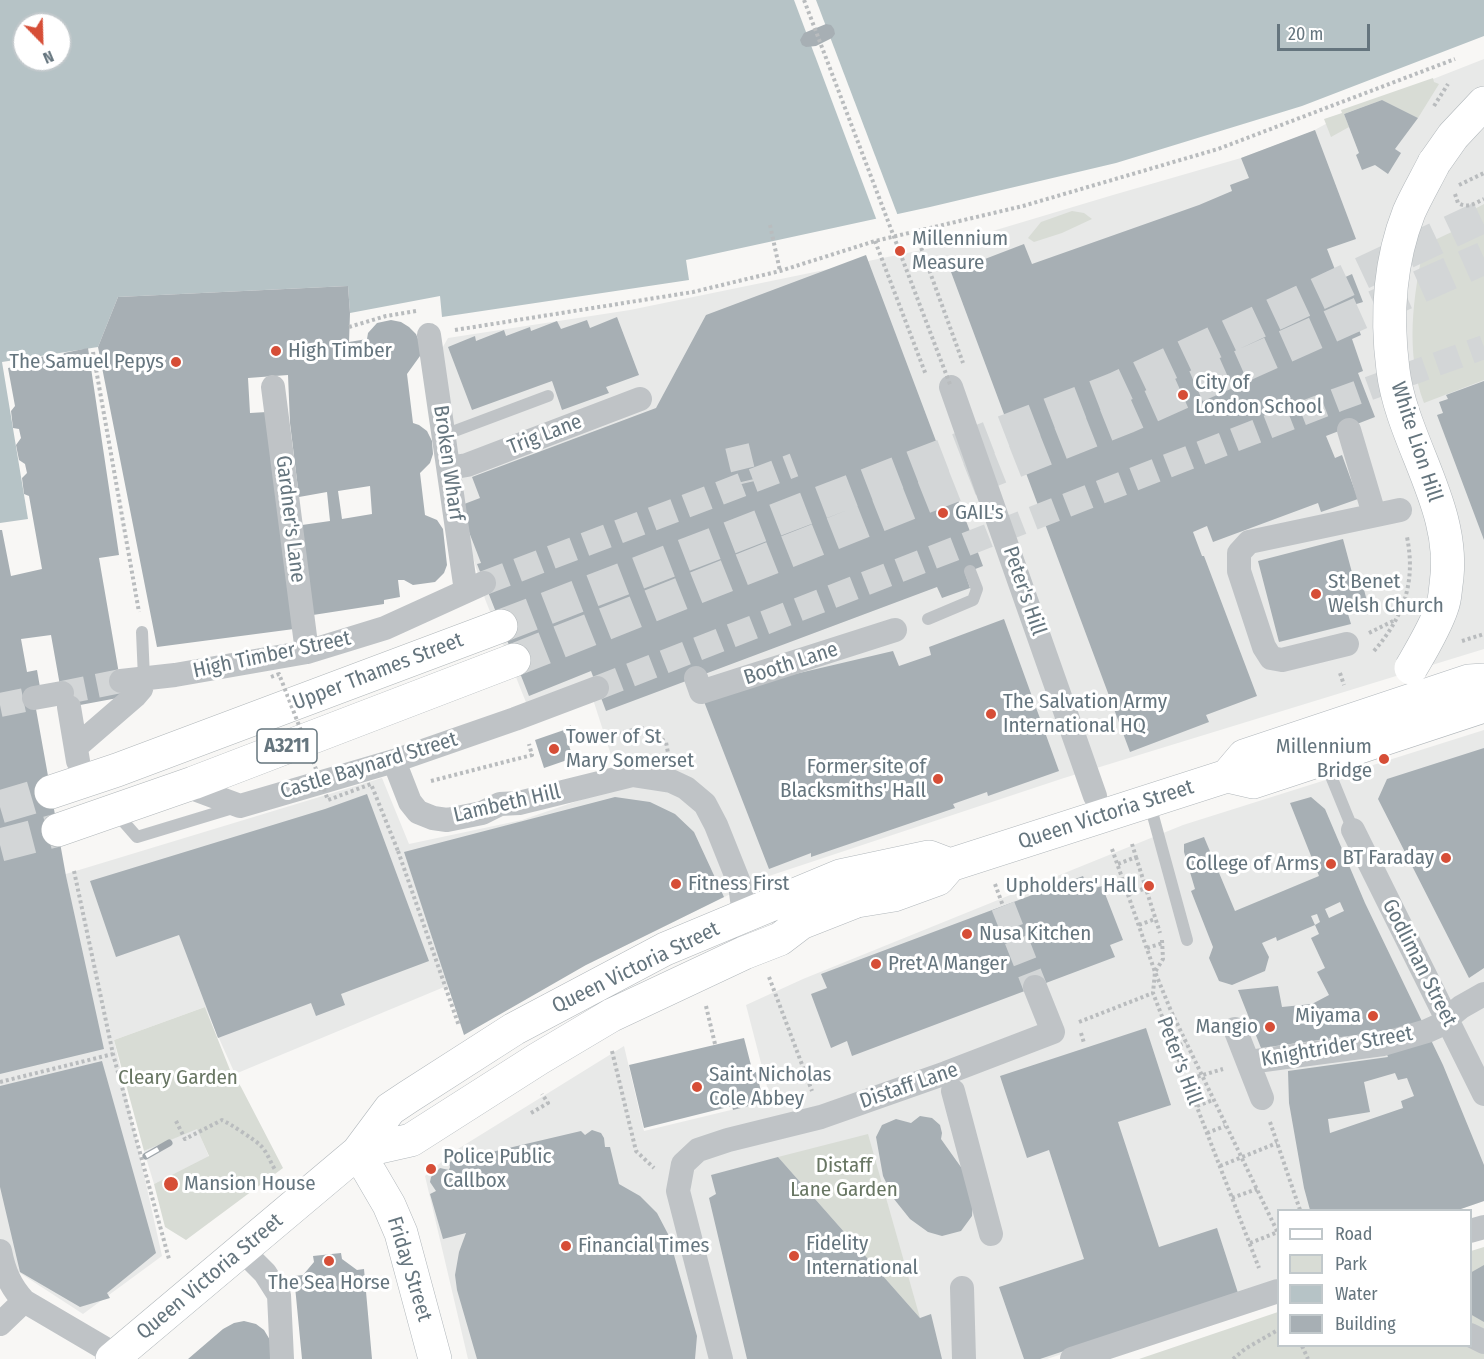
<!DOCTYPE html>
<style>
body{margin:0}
#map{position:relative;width:1484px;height:1359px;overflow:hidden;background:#f8f7f5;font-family:"Fira Sans Condensed",sans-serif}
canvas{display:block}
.legend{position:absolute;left:1277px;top:1209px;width:195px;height:138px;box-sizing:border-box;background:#fff;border:2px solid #c1c8cb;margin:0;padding:8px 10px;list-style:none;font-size:18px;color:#65757e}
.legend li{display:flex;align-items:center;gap:12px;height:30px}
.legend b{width:30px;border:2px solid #c1c8cb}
.north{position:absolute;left:12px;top:12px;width:60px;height:60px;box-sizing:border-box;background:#fff;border:2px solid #c1c8cb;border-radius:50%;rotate:157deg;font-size:16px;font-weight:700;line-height:24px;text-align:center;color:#65757e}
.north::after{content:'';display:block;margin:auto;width:21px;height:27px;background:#d64e37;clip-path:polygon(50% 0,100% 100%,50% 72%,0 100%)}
.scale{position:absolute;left:1277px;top:24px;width:93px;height:27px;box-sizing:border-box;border:3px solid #65757e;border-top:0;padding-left:8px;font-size:18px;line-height:21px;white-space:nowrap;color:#65757e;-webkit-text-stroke:4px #fff;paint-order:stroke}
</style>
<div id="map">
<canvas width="1484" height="1359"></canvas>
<ul class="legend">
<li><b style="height:8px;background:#fff"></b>Road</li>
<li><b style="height:16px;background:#d8dcd5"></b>Park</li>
<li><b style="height:16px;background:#b6c3c6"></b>Water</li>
<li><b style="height:16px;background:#a7afb4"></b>Building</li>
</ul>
<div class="north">N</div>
<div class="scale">20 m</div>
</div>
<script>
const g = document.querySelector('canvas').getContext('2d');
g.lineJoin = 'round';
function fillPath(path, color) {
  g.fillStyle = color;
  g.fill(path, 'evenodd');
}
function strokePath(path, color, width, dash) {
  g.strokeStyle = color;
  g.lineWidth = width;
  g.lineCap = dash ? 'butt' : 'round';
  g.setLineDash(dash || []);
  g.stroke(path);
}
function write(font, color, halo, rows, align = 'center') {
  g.font = font + ' "Fira Sans Condensed",sans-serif';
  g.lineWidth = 6;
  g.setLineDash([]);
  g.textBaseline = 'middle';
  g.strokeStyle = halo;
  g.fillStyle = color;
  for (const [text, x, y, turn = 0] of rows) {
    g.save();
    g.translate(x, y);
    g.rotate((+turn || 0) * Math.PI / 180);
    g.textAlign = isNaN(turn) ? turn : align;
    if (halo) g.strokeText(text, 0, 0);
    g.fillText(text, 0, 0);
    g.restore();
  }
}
fillPath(new Path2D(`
 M 1484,59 L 1484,649 L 1064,778 L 763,878 L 586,965 L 449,985 L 235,1074 L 205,1007 L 114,1040 L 162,1256 L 83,1314 L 0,1260 L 0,894 L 382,778 L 409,844 L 522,820 L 621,786 L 589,687 L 529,710 L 485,599 L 457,501 L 440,352 L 448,338 L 630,310 L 946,245 L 1113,195 L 1241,158 L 1311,132 L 1344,114 Z
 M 1484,730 L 1484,1201 L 1458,1210 L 1278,1210 L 1278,1279 L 1233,1297 L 1047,1359 L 468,1359 L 425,1176 L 453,1152 L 624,1046 L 644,1131 L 764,1102 L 770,1098 L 746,1005 L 803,979 L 1183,825 Z
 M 197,1128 L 209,1157 L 154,1184 L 144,1151 Z`), '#e8e9e8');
fillPath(new Path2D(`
 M 1433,78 L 1434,82 L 1439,84 L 1418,118 L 1382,100 L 1344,114 L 1349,127 L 1331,137 L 1324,119 L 1342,113 L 1341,110 Z
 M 1484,204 L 1484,380 L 1424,403 C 1405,352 1413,297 1424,245 L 1473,222 L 1469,212 Z
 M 1072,211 L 1084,213 L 1092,219 L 1062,233 L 1034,242 L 1028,238 L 1041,222 Z
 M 205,1007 L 230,1070 L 241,1087 L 283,1168 L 186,1240 L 165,1227 L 154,1184 L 209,1156 L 197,1129 L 144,1151 L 114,1040 Z
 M 868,1134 L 920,1318 L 778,1157 Z
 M 1484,1247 L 1484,1359 L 1139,1359 L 1278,1312 L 1278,1346 L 1470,1346 L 1471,1251 Z`), '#d8dcd5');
fillPath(new Path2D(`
 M 0,0 L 1484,0 L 1484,36 L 1302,106 L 1116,163 L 930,207 L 686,260 L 689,280 L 442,317 L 440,296 L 350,313 L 348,286 L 118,297 L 98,347 L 2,362 L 28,519 L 0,523 ZM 24,24 L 60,24 L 60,60 L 24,60 Z`), '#b6c3c6');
fillPath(new Path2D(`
 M 794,0 L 816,0 L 898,216 L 877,221 Z`), '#f8f7f5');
fillPath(new Path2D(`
 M 826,24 L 831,25 L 834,29 L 835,34 L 832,38 L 816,46 L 806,47 L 802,45 L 800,40 L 804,33 Z
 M 1382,100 L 1418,118 L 1395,149 L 1401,153 L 1388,174 L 1375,165 L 1362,170 L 1356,155 L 1359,153 L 1344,114 Z
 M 1315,130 L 1356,239 L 1327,249 L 1339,280 L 1352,274 L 1363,302 L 1350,306 L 1361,335 L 1352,339 L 1363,371 L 1358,373 L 1375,417 L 1326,436 L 1335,458 L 1342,455 L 1358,499 L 1321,512 L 1318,503 L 1213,542 L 1207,526 L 1193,532 L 1202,556 L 1204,556 L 1257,696 L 1206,715 L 1209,722 L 1130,752 L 951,272 L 1024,244 L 1032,264 L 1199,205 L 1232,191 L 1230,185 L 1249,178 L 1241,158 Z
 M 866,255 L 983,566 L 965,573 L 970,588 L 942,598 L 937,587 L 606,711 L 591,671 L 529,696 L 477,564 L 481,563 L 459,506 L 480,498 L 472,477 L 656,408 L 706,315 Z
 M 348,286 L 350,313 L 349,342 L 367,339 L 368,333 L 377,323 L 391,320 L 401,322 L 409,327 L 416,334 L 421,346 L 420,356 L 407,374 L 413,423 L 419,425 L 427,431 L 432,441 L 433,454 L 430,463 L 420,473 L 425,515 L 437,520 L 443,529 L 447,565 L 444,573 L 435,582 L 413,585 L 404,580 L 398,580 L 400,597 L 384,600 L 384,604 L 313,615 L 302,525 L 330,521 L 327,492 L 299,497 L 290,423 L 288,375 L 248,378 L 250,413 L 267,412 L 294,629 L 157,647 L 98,347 L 118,297 ZM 370,486 L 372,514 L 342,519 L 338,491 Z
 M 617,317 L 639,375 L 606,387 L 609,393 L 562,410 L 552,381 L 472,410 L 448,347 L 475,336 L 476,341 L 504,330 L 506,336 L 530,327 L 531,331 L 557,321 L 561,329 L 587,320 L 590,328 Z
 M 88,348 L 119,555 L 99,558 L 123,697 L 64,708 L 51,635 L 21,639 L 27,672 L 37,670 L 41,693 L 34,698 L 66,876 L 104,1049 L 0,1074 L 0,530 L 2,530 L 11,576 L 42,569 L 29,496 L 24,494 L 22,478 L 27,473 L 25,464 L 19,460 L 16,445 L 21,438 L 19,429 L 13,428 L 11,411 L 15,406 L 8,368 L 29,364 L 31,358 L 47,356 L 53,360 L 61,359 L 64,353 Z
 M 1484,381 L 1484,540 L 1437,415 L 1443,413 L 1439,402 L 1448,399 L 1446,395 Z
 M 1343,539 L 1354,580 L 1361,578 L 1369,609 L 1348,614 L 1351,624 L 1279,642 L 1258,561 Z
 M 1004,619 L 1059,771 L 988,796 L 987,792 L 953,804 L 955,808 L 811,857 L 811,853 L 769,869 L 703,699 L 761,682 L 893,651 L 899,666 L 931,655 L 929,647 Z
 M 564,730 L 573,758 L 544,768 L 535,740 Z
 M 1484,748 L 1484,968 L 1469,978 L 1378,799 L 1387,779 Z
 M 367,794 L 429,961 L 341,994 L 345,1005 L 316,1016 L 311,1003 L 218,1038 L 179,935 L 116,957 L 90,881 L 325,809 Z
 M 615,797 L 650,802 L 675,814 L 694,832 L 724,897 L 586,965 L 464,1035 L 404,852 Z
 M 1311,797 L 1325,809 L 1365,903 L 1443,1065 L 1484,1165 L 1484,1201 L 1458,1210 L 1310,1210 L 1304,1188 L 1289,1103 L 1288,1071 L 1388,1057 L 1378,1032 L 1261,1048 L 1238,990 L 1278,986 L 1282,1007 L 1312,1004 L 1329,995 L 1317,972 L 1325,968 L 1311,938 L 1319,934 L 1315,925 L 1320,922 L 1317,914 L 1311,916 L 1315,925 L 1277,941 L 1276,937 L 1262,943 L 1269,957 L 1265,971 L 1232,985 L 1219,981 L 1209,958 L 1213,947 L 1191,891 L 1195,889 L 1184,852 L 1184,844 L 1204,837 L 1235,911 L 1319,876 L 1290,803 ZM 1340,902 L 1344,911 L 1329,918 L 1325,909 ZM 1395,1073 L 1398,1080 L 1407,1078 L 1414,1096 L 1401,1101 L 1403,1108 L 1330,1133 L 1328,1119 L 1370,1112 L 1364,1082 Z
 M 1083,876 L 1089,890 L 1102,886 L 1123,940 L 1110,945 L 1115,957 L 852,1056 L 847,1041 L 831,1048 L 811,994 L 827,988 L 821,974 Z
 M 1146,1028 L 1171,1105 L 1118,1122 L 1159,1247 L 1217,1228 L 1238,1293 L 1040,1359 L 1024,1359 L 999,1287 L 1084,1259 L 1049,1150 L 1027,1158 L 1000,1076 Z
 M 744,1038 L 753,1073 L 756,1072 L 764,1102 L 733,1110 L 732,1106 L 644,1128 L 629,1065 Z
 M 102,1061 L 156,1253 L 107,1293 L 110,1298 L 80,1307 L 20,1272 L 0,1187 L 0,1086 Z
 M 920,1116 L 932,1118 L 940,1125 L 942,1133 L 941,1139 L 963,1170 L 973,1199 L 972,1216 L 961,1231 L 942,1236 L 928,1232 L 910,1219 L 894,1199 L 883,1176 L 876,1137 L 882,1125 L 896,1119 L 911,1123 Z
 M 592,1130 L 601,1133 L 604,1138 L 605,1147 L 610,1147 L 619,1184 L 640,1196 L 657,1213 L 668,1234 L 697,1336 L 695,1359 L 477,1359 L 457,1290 L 455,1275 L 459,1252 L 466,1233 L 443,1239 L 430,1194 L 436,1191 L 430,1182 L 431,1177 L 440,1168 L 449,1170 L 450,1167 L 449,1162 L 581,1131 L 585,1135 Z
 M 778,1157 L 920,1318 L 931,1314 L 942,1359 L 747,1359 L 709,1198 L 716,1194 L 711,1175 Z
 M 341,1253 L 342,1259 L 357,1270 L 364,1269 L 372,1359 L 302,1359 L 294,1276 L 303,1275 L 314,1262 L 313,1256 Z
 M 1484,1265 L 1484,1322 L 1470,1314 L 1470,1273 Z
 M 244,1321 L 256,1324 L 264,1330 L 270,1340 L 272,1359 L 188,1359 L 223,1329 L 234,1323 Z`), '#a7afb4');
strokePath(new Path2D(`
 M 737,446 L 746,483
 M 484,583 L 794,465
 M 597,688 L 1337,400 L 1484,347
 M 62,693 L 121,681
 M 0,705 L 34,698
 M 1003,906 L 1035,987`), '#d3d6d7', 24, [24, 12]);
strokePath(new Path2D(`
 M 501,626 L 1115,389 L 1484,216
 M 514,660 L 1127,417 L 1484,258
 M 0,807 L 51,792
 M 0,845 L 58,830`), '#d3d6d7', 33, [33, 16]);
const secondary = new Path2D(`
 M 1434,163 L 1453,136 L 1484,103
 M 1227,776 L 1244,756 L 1469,681 L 1484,680
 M 358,1152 L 411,1140 L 538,1059 L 612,1015 L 744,953 L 780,939 L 801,923 L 857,901 L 894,895 L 938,879 L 950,865 L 1227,776 L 1253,782 L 1484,706
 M 358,1152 L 389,1205 L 401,1233 L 435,1359
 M 112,1359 L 358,1152 L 390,1109 L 408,1097 L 514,1029 L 665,949 L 840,876 L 929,857 L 950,865`);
const primary = new Path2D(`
 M 51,792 L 117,770 L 501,626
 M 58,830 L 193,783 L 514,660`);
strokePath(secondary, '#b1b7bb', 34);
strokePath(primary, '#b0b6b9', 34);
strokePath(new Path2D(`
 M 1434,106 L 1448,84
 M 1459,185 L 1484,173
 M 1455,194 L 1458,203 C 1468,209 1475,203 1484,199
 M 770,225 L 780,271
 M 915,231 L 963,363
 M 875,241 L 926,375
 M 349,327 L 386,316 L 416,311
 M 455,330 L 693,292 L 780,271 L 875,241 L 1023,206 L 1218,149 L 1455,59
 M 93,352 L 139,612
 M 1369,633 L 1395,620
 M 1462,641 L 1484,634
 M 1374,651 C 1404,616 1416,582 1407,537
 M 1340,673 L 1344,685
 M 569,726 L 574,741 L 645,728 L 666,742 L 668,753
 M 431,781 L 532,755 L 529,744
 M 1112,849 L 1155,972 L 1171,1011 L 1278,1233
 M 398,851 L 459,1026
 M 1136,857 L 1160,933
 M 1118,864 L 1136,857 L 1132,844
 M 74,871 L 113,1054 L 169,1259
 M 995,884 L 1003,906
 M 1129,894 L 1146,888
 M 1139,925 L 1155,919
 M 1162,940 L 1163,959 L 1155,972 L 1153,993 L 1259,1268
 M 1147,948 L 1163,943
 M 769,977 L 812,1091
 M 706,1006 L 715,1044
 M 1079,1022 L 1153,993
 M 1081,1033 L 1084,1043
 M 1174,1047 L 1186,1043
 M 612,1051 L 636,1151 L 654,1168
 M 1186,1080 L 1223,1069
 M 0,1082 L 113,1054
 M 1197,1106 L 1213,1100
 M 531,1113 L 548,1103 L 542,1094
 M 176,1121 L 185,1139 L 222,1120 C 229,1123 255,1140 260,1145 C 267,1151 271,1164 276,1171
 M 1270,1122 L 1300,1210
 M 1207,1133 L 1225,1126
 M 1220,1166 L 1277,1143
 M 1232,1198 L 1257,1189
 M 1250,1243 L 1278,1232
 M 1302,1346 L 1308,1359
 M 1233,1359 L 1245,1349 L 1278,1330`), '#b9bcbe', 4, [3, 3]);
strokePath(new Path2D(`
 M 444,435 L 548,396
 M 928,619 L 973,600 L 977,589 L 970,571
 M 142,632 L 144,678
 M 1324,759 L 1353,830
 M 1149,801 L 1187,940
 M 116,813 L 137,837 L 236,807`), '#bfc3c6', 12);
strokePath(new Path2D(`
 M 429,335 L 466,591
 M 273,387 L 307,652
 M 951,387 L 1095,796
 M 1349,430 L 1374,514
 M 449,468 L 467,465 L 640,399
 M 1347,644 L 1282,660 L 1271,658 L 1264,647 L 1239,571 L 1239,553 L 1249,542 L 1400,510
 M 696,678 L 701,692 L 895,630
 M 121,681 L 175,675 L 307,652 L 385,628 L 484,583
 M 34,698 L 62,693
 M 69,707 L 78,761
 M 76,747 L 135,696 L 141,689 L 144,678
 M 394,761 L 410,802 L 418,812 L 433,818 L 447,820 L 482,813 L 500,804 L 519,803 L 632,775 L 671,781 L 686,788 L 705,804 L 716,825 L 740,885 L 744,915
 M 193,783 L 197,790 L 240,806 L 394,761 L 515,719 L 597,688
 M 1353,830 L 1484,1094
 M 1235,1029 L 1262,1098
 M 1249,1062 L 1383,1044 L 1427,1031 L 1438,1026 L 1461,1007 L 1484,994
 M 953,1091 L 991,1234
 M 1470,1231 L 1484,1227
 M 242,1250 L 265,1273 L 279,1295 L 282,1359
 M 0,1251 C 4,1271 10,1286 24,1301 L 116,1355
 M 962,1288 L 964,1359
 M 0,1324 L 24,1301
 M 1470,1335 L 1484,1342
 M 721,1359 L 678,1191 L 683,1164 L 698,1150 L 728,1140 L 821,1117 L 946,1073 L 1053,1032 L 1035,987
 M 1072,1359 L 1278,1291`), '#bfc3c6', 24);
strokePath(secondary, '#fff', 33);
strokePath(primary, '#fff', 33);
const rail = new Path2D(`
 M 146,1156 L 169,1143`);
strokePath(rail, '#9fa6ab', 7);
strokePath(rail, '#fff', 4.5, [14]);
const secondaryBridge = new Path2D(`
 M 1411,668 C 1422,649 1435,628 1442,607 C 1445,600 1445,592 1446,585 C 1458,509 1402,443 1393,370 C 1386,316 1389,263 1409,212 C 1416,196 1426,179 1434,163`);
strokePath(secondaryBridge, '#b1b7bb', 34, []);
strokePath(new Path2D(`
 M 804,0 L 951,387
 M 271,677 L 279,674 L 328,800 L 371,784 L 398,851`), '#b9bcbe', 4, [3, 3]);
strokePath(secondaryBridge, '#fff', 33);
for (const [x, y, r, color] of [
 [900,251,6,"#d64e37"],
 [276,351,6,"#d64e37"],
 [176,362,6,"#d64e37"],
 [1183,395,6,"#d64e37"],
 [943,513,6,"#d64e37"],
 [1316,594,6,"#d64e37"],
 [991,714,6,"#d64e37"],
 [554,749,6,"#d64e37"],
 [1384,759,6,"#d64e37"],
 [938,779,6,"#d64e37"],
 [1446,858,6,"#d64e37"],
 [1331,864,6,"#d64e37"],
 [676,884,6,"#d64e37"],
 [1149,886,6,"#d64e37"],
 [967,934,6,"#d64e37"],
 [876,964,6,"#d64e37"],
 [1373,1016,6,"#d64e37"],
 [1270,1027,6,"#d64e37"],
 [697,1087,6,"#d64e37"],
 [431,1169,6,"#d64e37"],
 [171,1184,8,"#d64e37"],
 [566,1246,6,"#d64e37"],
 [794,1256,6,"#d64e37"],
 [329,1261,6,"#d64e37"]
]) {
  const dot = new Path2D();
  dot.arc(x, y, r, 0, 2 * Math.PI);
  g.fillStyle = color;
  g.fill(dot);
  strokePath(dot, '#fff', 2);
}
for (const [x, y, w] of [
 [287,746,60]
]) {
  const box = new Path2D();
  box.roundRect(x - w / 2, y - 17, w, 34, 4.5);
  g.fillStyle = '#fff';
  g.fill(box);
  strokePath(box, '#65757e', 1.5);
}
write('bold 20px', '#65757e', null, [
 ["A3211",287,746]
]);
write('21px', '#65757e', '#fff', [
 ["Millennium",912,239],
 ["Measure",912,263],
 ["High Timber",288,351],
 ["The Samuel Pepys",164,362,"right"],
 ["City of",1195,383],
 ["London School",1195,407],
 ["GAIL's",955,513],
 ["St Benet",1328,582],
 ["Welsh Church",1328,606],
 ["The Salvation Army",1003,702],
 ["International HQ",1003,726],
 ["Tower of St",566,737],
 ["Mary Somerset",566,761],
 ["Millennium",1372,747,"right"],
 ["Bridge",1372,771,"right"],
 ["Former site of",926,767,"right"],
 ["Blacksmiths' Hall",926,791,"right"],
 ["BT Faraday",1434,858,"right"],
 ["College of Arms",1319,864,"right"],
 ["Fitness First",688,884],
 ["Upholders' Hall",1137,886,"right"],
 ["Nusa Kitchen",979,934],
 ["Pret A Manger",888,964],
 ["Miyama",1361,1016,"right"],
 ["Mangio",1258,1027,"right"],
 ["Saint Nicholas",709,1075],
 ["Cole Abbey",709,1099],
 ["Police Public",443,1157],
 ["Callbox",443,1181],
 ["Mansion House",184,1184],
 ["Fidelity",806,1244],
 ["International",806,1268],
 ["Financial Times",578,1246],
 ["The Sea Horse",329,1283,"center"]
], 'left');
write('21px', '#65757e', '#fff', [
 ["Trig Lane",545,435,-21],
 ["White Lion Hill",1416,442,72],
 ["Broken Wharf",448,463,82],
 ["Gardner's Lane",290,519,83],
 ["Peter's Hill",1024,591,71],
 ["High Timber Street",272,655,-12],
 ["Booth Lane",791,664,-18],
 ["Upper Thames Street",378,672,-21],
 ["Castle Baynard Street",369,766,-17],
 ["Lambeth Hill",507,804,-13],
 ["Queen Victoria Street",1106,815,-18],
 ["Godliman Street",1419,963,63],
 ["Queen Victoria Street",636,968,-26],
 ["Knightrider Street",1337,1047,-10],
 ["Peter's Hill",1179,1061,69],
 ["Distaff Lane",909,1086,-19],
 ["Friday Street",409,1269,73],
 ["Queen Victoria Street",210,1277,-40]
]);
write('21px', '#687663', '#fff', [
 ["Cleary Garden",178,1078],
 ["Distaff",844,1166],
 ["Lane Garden",844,1190]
]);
</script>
